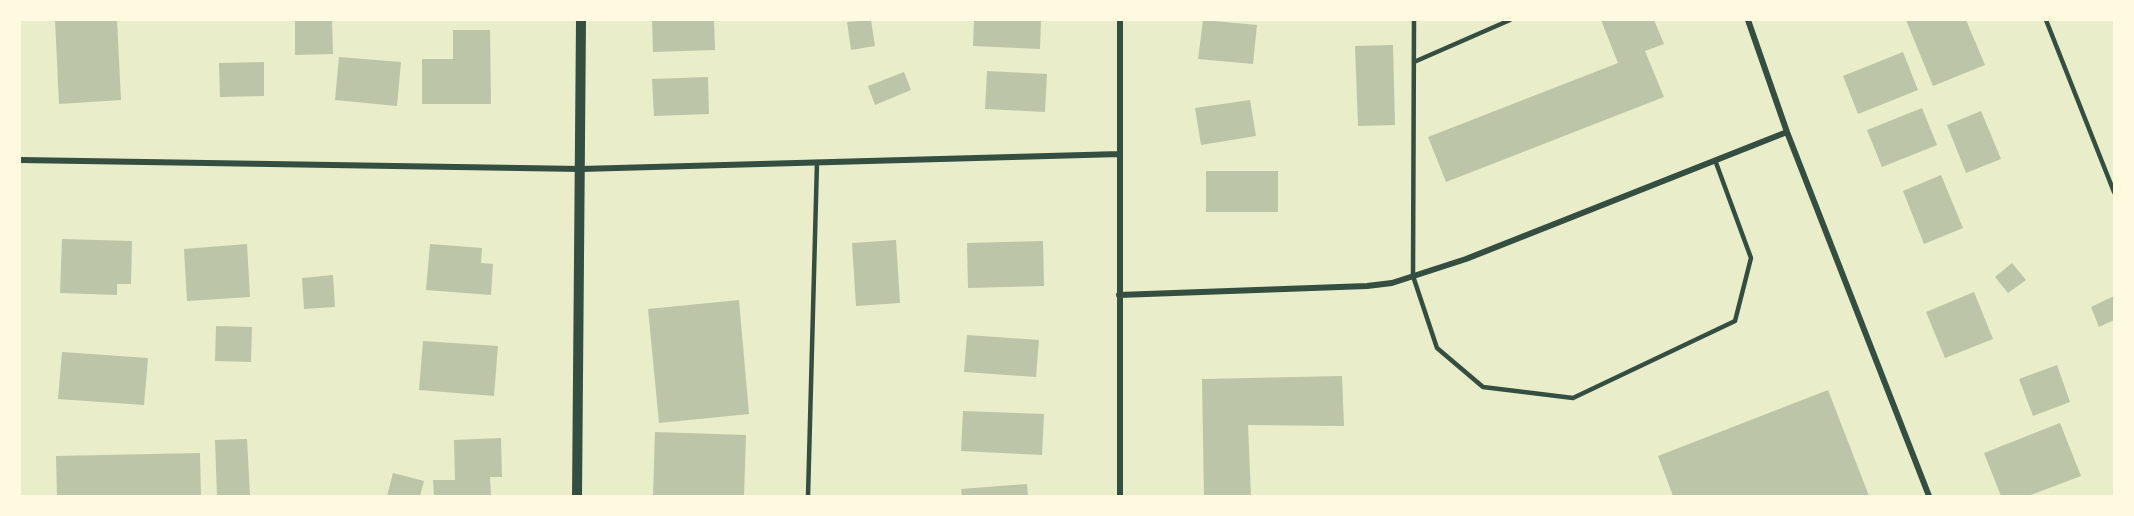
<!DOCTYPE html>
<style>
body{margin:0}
#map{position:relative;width:2134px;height:516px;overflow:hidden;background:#e9edc9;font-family:"Golos Text",sans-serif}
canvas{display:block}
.frame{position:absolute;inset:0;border:21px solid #fefae0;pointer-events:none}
</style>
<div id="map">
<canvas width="2134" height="516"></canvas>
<div class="frame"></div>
</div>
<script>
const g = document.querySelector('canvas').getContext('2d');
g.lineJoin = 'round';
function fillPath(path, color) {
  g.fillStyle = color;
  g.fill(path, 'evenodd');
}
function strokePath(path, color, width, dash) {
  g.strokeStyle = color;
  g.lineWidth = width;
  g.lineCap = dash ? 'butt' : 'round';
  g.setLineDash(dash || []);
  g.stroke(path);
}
fillPath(new Path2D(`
 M 55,20 L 117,20 L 121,100 L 59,104 Z
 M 295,20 L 332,20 L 333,54 L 295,55 Z
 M 652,20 L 714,20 L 715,50 L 653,52 Z
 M 871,20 L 875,46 L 851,50 L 847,22 Z
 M 974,20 L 1041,20 L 1040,49 L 973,46 Z
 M 1203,20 L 1257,25 L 1253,64 L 1198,59 Z
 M 1601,20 L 1654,20 L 1664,44 L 1645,51 L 1664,97 L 1446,182 L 1428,137 L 1618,63 Z
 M 1906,20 L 1966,20 L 1985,65 L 1933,86 Z
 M 453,30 L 490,30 L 491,104 L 422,104 L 422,59 L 453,59 Z
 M 1393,45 L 1395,125 L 1358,126 L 1355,46 Z
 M 1903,52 L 1918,90 L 1858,114 L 1843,76 Z
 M 339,57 L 401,62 L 397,106 L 335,100 Z
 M 264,62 L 264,96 L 220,97 L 219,63 Z
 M 987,71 L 1047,74 L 1045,112 L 985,109 Z
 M 904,72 L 911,90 L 875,105 L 868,86 Z
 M 708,77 L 709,114 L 654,116 L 652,79 Z
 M 1250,100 L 1256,136 L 1201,145 L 1195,108 Z
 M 1922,108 L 1937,145 L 1882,167 L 1867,130 Z
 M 1981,111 L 2001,159 L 1966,173 L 1947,125 Z
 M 1206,171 L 1278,171 L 1278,212 L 1206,212 Z
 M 1941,175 L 1963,228 L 1924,244 L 1903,191 Z
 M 62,239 L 132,241 L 131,284 L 117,284 L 117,295 L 60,293 Z
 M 896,240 L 900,303 L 856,306 L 852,243 Z
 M 1043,241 L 1044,286 L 968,288 L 967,243 Z
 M 247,244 L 250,297 L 187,301 L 184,249 Z
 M 430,244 L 482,248 L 481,263 L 493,264 L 491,295 L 426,290 Z
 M 2012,263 L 2026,280 L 2008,293 L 1995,277 Z
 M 333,275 L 335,307 L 304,309 L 302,278 Z
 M 1974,292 L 1993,339 L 1945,358 L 1926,312 Z
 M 2114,296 L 2114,320 L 2099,327 L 2091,307 Z
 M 739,300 L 749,414 L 659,423 L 648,309 Z
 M 216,326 L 252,327 L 251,362 L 215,361 Z
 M 967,335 L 1039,340 L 1036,377 L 964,372 Z
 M 423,341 L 498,346 L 494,396 L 419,390 Z
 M 62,352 L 148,358 L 144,405 L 58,399 Z
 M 2057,365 L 2070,402 L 2033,416 L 2019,379 Z
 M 1342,376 L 1344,426 L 1248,425 L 1251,496 L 1204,496 L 1202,379 Z
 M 1828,390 L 1869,496 L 1673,496 L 1658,456 Z
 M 963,411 L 1044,414 L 1042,455 L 961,451 Z
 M 2060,423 L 2081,476 L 2028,496 L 2001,496 L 1984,453 Z
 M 655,432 L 746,435 L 744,496 L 653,496 Z
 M 501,438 L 502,477 L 490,477 L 491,496 L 434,496 L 433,480 L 455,480 L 454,440 Z
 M 247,439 L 250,496 L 217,496 L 215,440 Z
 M 200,453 L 201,496 L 57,496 L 56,456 Z
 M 393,473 L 424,481 L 420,496 L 387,496 Z
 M 1027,484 L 1028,496 L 962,496 L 961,489 Z`), '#bcc5a7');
strokePath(new Path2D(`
 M 1414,20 L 1413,276 L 1437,348 L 1483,387 L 1573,398 L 1735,321 L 1751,258 L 1715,160
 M 2046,20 L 2114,192
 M 1414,62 L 1510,20
 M 808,496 L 817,162`), '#344e41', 4.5);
strokePath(new Path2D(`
 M 1748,20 L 1787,132 L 1929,496
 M 20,160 L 581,169 L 1120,154
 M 1119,295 L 1367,286 L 1392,283 L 1466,259 L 1787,132
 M 1120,496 L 1120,20`), '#344e41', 6);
strokePath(new Path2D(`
 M 577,496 L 581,20`), '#344e41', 10);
</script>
